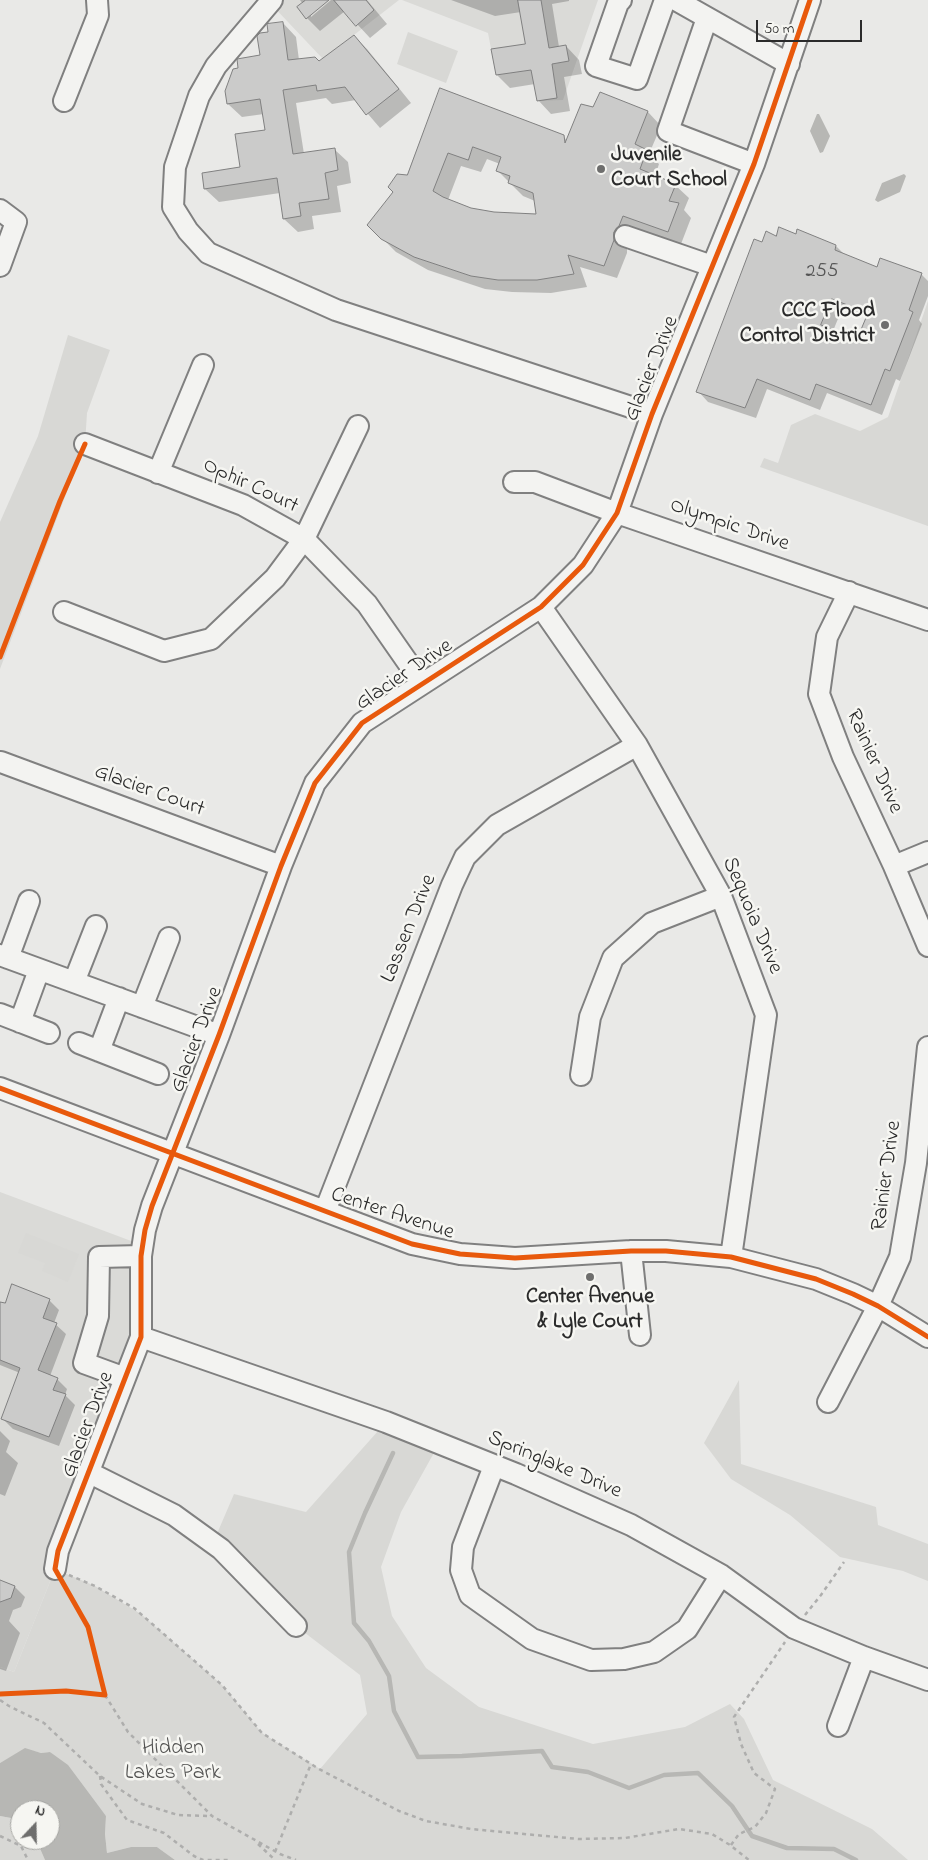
<!DOCTYPE html>
<style>
body{margin:0}
#map{position:relative;width:928px;height:1860px;overflow:hidden;background:#e9e9e7;font-family:"Indie Flower",sans-serif}
canvas{display:block}
.north{position:absolute;left:10px;top:1800px;width:50px;height:50px;box-sizing:border-box;background:#f6f6f2;border:1px solid #a5a5a2;border-radius:50%;rotate:21deg;font-size:14px;font-weight:700;line-height:20px;text-align:center;color:#2b2b2b}
.north::after{content:'';display:block;margin:auto;width:18px;height:22px;background:#6e6e6d;clip-path:polygon(50% 0,100% 100%,50% 72%,0 100%)}
.scale{position:absolute;left:756px;top:20px;width:106px;height:22px;box-sizing:border-box;border:2px solid #2b2b2b;border-top:0;padding-left:6px;font-size:15px;line-height:18px;white-space:nowrap;color:#2b2b2b;-webkit-text-stroke:4px #f6f6f2;paint-order:stroke}
</style>
<div id="map">
<canvas width="928" height="1860"></canvas>
<div class="north">N</div>
<div class="scale">50 m</div>
</div>
<script>
const g = document.querySelector('canvas').getContext('2d');
g.lineJoin = 'round';
function fillPath(path, color) {
  g.fillStyle = color;
  g.fill(path, 'evenodd');
}
function strokePath(path, color, width, dash) {
  g.strokeStyle = color;
  g.lineWidth = width;
  g.lineCap = dash ? 'butt' : 'round';
  g.setLineDash(dash || []);
  g.stroke(path);
}
function write(font, color, halo, rows, align = 'center') {
  g.font = font + ' "Indie Flower",sans-serif';
  g.lineWidth = 5;
  g.setLineDash([]);
  g.textBaseline = 'middle';
  g.strokeStyle = halo;
  g.fillStyle = color;
  for (const [text, x, y, turn = 0] of rows) {
    g.save();
    g.translate(x, y);
    g.rotate((+turn || 0) * Math.PI / 180);
    g.textAlign = isNaN(turn) ? turn : align;
    if (halo) g.strokeText(text, 0, 0);
    g.fillText(text, 0, 0);
    g.restore();
  }
}
fillPath(new Path2D(`
 M 272,0 L 399,0 L 323,59 L 270,3 Z
 M 402,0 L 598,0 L 563,100 L 537,101 L 531,70 L 496,75 L 488,33 Z
 M 0,1192 L 142,1245 L 141,1337 L 55,1569 L 14,1672 L 0,1667 Z`), '#dadad7');
fillPath(new Path2D(`
 M 408,32 L 458,51 L 446,83 L 397,64 Z
 M 928,301 L 928,526 L 760,467 L 764,458 L 778,463 L 791,425 L 815,414 L 860,431 L 888,417 Z
 M 68,335 L 110,350 L 87,413 L 85,444 L 0,669 L 0,522 L 38,436 Z
 M 26,1233 L 79,1254 L 68,1282 L 42,1271 L 45,1263 L 18,1253 Z
 M 739,1380 L 741,1464 L 876,1507 L 878,1525 L 928,1544 L 928,1581 L 903,1571 L 840,1557 L 790,1515 L 731,1479 L 704,1443 Z
 M 386,1422 L 440,1442 L 401,1512 L 381,1567 L 392,1616 L 426,1668 L 479,1707 L 593,1744 L 685,1727 L 730,1704 L 744,1719 L 773,1780 L 872,1829 L 908,1860 L 175,1860 L 157,1847 L 131,1847 L 107,1853 L 105,1834 L 106,1816 L 50,1752 L 41,1753 L 25,1749 L 0,1763 L 0,1667 L 14,1672 L 55,1569 L 95,1586 L 141,1614 L 222,1685 L 262,1733 L 320,1769 L 367,1714 L 360,1675 L 296,1626 L 213,1543 L 234,1494 L 306,1512 Z
 M 0,1816 L 11,1818 L 20,1827 L 20,1840 L 34,1840 L 38,1844 L 45,1860 L 0,1860 Z`), '#d8d8d5');
fillPath(new Path2D(`
 M 817,114 L 819,114 L 830,136 L 823,152 L 820,153 L 810,131 Z
 M 904,174 L 906,176 L 900,192 L 878,202 L 875,200 L 882,183 Z
 M 25,1748 L 41,1753 L 50,1752 L 68,1765 L 106,1816 L 105,1834 L 107,1853 L 131,1847 L 157,1847 L 175,1860 L 45,1860 L 38,1844 L 34,1840 L 50,1840 L 50,1810 L 20,1810 L 20,1827 L 11,1818 L 0,1816 L 0,1763 Z`), '#b7b7b4');
fillPath(new Path2D(`
 M 300,0 L 327,0 L 311,13 L 311,17 L 331,0 L 367,0 L 387,24 L 370,38 L 345,11 L 320,31 L 307,18 L 303,4 Z
 M 451,0 L 569,0 L 569,1 L 552,4 L 559,47 L 566,46 L 579,60 L 582,74 L 564,77 L 570,111 L 551,114 L 538,100 L 535,84 L 510,88 L 497,75 L 526,45 L 521,12 L 495,16 Z
 M 283,23 L 296,37 L 299,60 L 319,63 L 354,36 L 367,49 L 411,103 L 380,128 L 356,100 L 332,104 L 326,98 L 296,103 L 304,154 L 334,149 L 348,162 L 351,183 L 337,186 L 341,212 L 312,216 L 314,229 L 298,232 L 284,219 L 280,193 L 219,202 L 205,189 L 203,174 L 242,168 L 266,131 L 264,114 L 242,117 L 228,104 L 226,91 L 261,57 L 269,33 Z
 M 441,89 L 563,136 L 567,141 L 594,109 L 600,94 L 648,112 L 661,126 L 649,154 L 659,164 L 655,176 L 675,185 L 689,198 L 684,210 L 691,218 L 681,244 L 636,228 L 632,239 L 627,245 L 627,253 L 617,278 L 580,267 L 587,287 L 551,293 L 512,292 L 485,289 L 428,270 L 396,252 L 382,238 L 408,177 ZM 487,159 L 500,164 L 497,170 L 523,196 L 535,201 L 538,216 L 494,214 L 471,209 L 448,200 L 461,166 L 481,172 Z
 M 798,231 L 836,246 L 845,255 L 877,268 L 881,259 L 922,275 L 928,281 L 928,296 L 919,320 L 922,324 L 900,381 L 896,379 L 882,415 L 827,393 L 820,410 L 767,389 L 756,418 L 708,402 L 698,391 L 762,244 L 777,237 L 796,236 ZM 842,309 L 867,318 L 858,340 L 833,331 Z
 M 49,1300 L 59,1310 L 54,1323 L 66,1334 L 50,1376 L 57,1379 L 67,1389 L 65,1395 L 75,1405 L 59,1446 L 13,1429 L 3,1419 L 20,1373 L 0,1365 L 0,1303 L 5,1305 Z
 M 0,1431 L 10,1441 L 6,1452 L 18,1463 L 5,1496 L 0,1494 Z
 M 0,1582 L 15,1587 L 25,1597 L 21,1607 L 13,1610 L 9,1621 L 20,1633 L 6,1671 L 0,1669 Z`), '#0003');
strokePath(new Path2D(`
 M 393,1453 L 365,1513 L 349,1552 L 354,1623 L 369,1641 L 389,1676 L 394,1711 L 418,1757 L 462,1756 L 542,1751 L 552,1767 L 588,1772 L 629,1788 L 664,1775 L 698,1773 L 732,1806 L 752,1836 L 787,1848 L 834,1849 L 856,1860`), '#b7b7b4', 4.5);
const building = new Path2D(`
 M 306,0 L 329,0 L 306,19 L 297,7 Z
 M 334,0 L 366,0 L 374,10 L 356,26 Z
 M 518,0 L 541,0 L 549,48 L 566,45 L 569,61 L 552,64 L 557,98 L 537,101 L 531,70 L 496,75 L 491,49 L 525,44 Z
 M 283,22 L 288,60 L 315,57 L 319,61 L 354,35 L 399,89 L 366,115 L 345,87 L 317,91 L 316,85 L 283,90 L 293,154 L 335,148 L 338,170 L 325,173 L 329,199 L 299,203 L 301,216 L 283,219 L 277,178 L 204,189 L 202,173 L 240,167 L 235,134 L 265,130 L 260,99 L 227,104 L 225,91 L 233,69 L 238,68 L 237,59 L 260,55 L 257,36 L 260,33 L 268,32 L 267,24 Z
 M 440,88 L 564,135 L 565,143 L 581,104 L 593,107 L 600,92 L 648,111 L 635,144 L 647,150 L 640,169 L 676,184 L 669,201 L 679,203 L 668,232 L 623,216 L 619,226 L 614,232 L 614,240 L 604,266 L 568,255 L 574,274 L 537,280 L 498,280 L 471,276 L 414,257 L 381,239 L 367,225 L 393,192 L 388,187 L 397,174 L 407,175 ZM 473,147 L 501,157 L 496,171 L 510,176 L 508,183 L 533,193 L 536,214 L 494,212 L 471,208 L 443,197 L 433,191 L 448,153 L 468,160 Z
 M 779,227 L 796,234 L 797,229 L 836,245 L 835,250 L 877,267 L 880,258 L 922,273 L 909,310 L 913,312 L 890,371 L 885,369 L 871,405 L 816,384 L 810,400 L 757,379 L 745,408 L 696,392 L 754,239 L 762,242 L 766,231 L 776,236 ZM 832,299 L 868,313 L 857,339 L 821,325 Z
 M 12,1284 L 50,1299 L 43,1318 L 57,1323 L 38,1370 L 58,1378 L 53,1390 L 66,1394 L 49,1437 L 1,1419 L 20,1368 L 0,1360 L 0,1302 L 5,1303 Z
 M 0,1580 L 15,1586 L 11,1598 L 0,1602 Z`);
fillPath(building, '#cbcbca');
strokePath(building, '#808080', 1);
const minor = new Path2D(`
 M 272,0 L 216,66 L 199,96 L 175,167 L 173,207 L 188,231 L 208,253 L 336,310 L 652,414
 M 621,0 L 618,3 L 596,66 L 637,79 L 665,0
 M 676,0 L 789,64
 M 707,18 L 668,131 L 754,164
 M 64,101 L 98,15 L 97,0
 M 0,210 L 16,222 L 0,266
 M 625,236 L 712,266
 M 85,444 L 243,505 L 304,539 L 367,604 L 422,683
 M 158,473 L 203,365
 M 514,482 L 535,482 L 617,513 L 928,620
 M 849,592 L 827,637 L 819,694 L 843,757 L 894,866 L 928,946
 M 541,607 L 637,745 L 721,896 L 766,1015 L 731,1257
 M 64,612 L 164,651 L 211,639 L 275,578 L 304,539 L 358,426
 M 1,762 L 281,866
 M 894,866 L 928,852
 M 0,955 L 219,1035
 M 8,958 L 29,901
 M 74,982 L 96,926
 M 142,1007 L 169,938
 M 0,1014 L 49,1033
 M 20,1022 L 39,970
 M 79,1043 L 158,1074
 M 99,1051 L 119,998
 M 581,1075 L 590,1017 L 613,958 L 652,923 L 721,896
 M 0,1088 L 412,1244 L 460,1254 L 515,1258 L 631,1251 L 666,1251 L 731,1257 L 816,1279 L 853,1294 L 878,1306 L 928,1337
 M 325,1211 L 452,885 L 465,857 L 497,825 L 637,745
 M 631,1251 L 640,1335
 M 141,1337 L 386,1422 L 516,1474 L 631,1525 L 721,1575 L 794,1628 L 864,1657 L 928,1680
 M 125,1378 L 84,1363 L 98,1316 L 99,1257 L 141,1256
 M 828,1402 L 878,1306 L 900,1257 L 916,1163 L 928,1047
 M 494,1466 L 463,1547 L 461,1570 L 470,1595 L 532,1639 L 591,1660 L 624,1659 L 654,1652 L 687,1629 L 721,1575
 M 88,1472 L 174,1515 L 221,1549 L 296,1626
 M 55,1569 L 58,1551 L 141,1337 L 141,1256 L 145,1230 L 152,1206 L 219,1035 L 281,866 L 315,783 L 362,723 L 541,607 L 583,565 L 617,513 L 652,414 L 754,164 L 810,0
 M 838,1726 L 864,1657`);
strokePath(minor, '#808080', 24);
strokePath(new Path2D(`
 M 69,1575 L 95,1586 L 134,1608 L 222,1685 L 262,1733 L 319,1769 L 399,1811 L 426,1821 L 471,1829 L 578,1839 L 625,1838 L 679,1829 L 712,1834 L 730,1845 L 749,1860
 M 805,1615 L 821,1595 L 844,1562
 M 105,1695 L 128,1732 L 212,1816 L 280,1854 L 296,1860
 M 0,1700 L 9,1706 L 44,1723 L 100,1776 L 142,1804 L 178,1815 L 211,1816
 M 100,1776 L 101,1784 L 127,1820 L 164,1833 L 194,1856 L 203,1860 L 230,1860
 M 0,1836 L 21,1846 L 28,1860
 M 258,1844 L 275,1860
 M 731,1845 L 739,1834 L 755,1827 L 766,1813 L 775,1789 L 754,1773 L 741,1744 L 734,1717 L 785,1642
 M 275,1852 L 311,1764`), '#aeaead', 2.5, [4, 4]);
strokePath(minor, '#f3f3f1', 20);
strokePath(new Path2D(`
 M 0,657 L 60,501 L 85,444
 M 0,1088 L 412,1244 L 460,1254 L 515,1258 L 631,1251 L 666,1251 L 731,1257 L 816,1279 L 853,1294 L 878,1306 L 928,1337
 M 0,1694 L 66,1691 L 105,1695 L 88,1627 L 55,1569 L 58,1551 L 141,1337 L 141,1256 L 145,1230 L 152,1206 L 219,1035 L 281,866 L 315,783 L 362,723 L 541,607 L 583,565 L 617,513 L 652,414 L 754,164 L 810,0`), '#e8590c', 5);
for (const [x, y, r, color] of [
 [601,169,5,"#6e6e6d"],
 [885,325,5,"#6e6e6d"],
 [590,1277,5,"#6e6e6d"]
]) {
  const dot = new Path2D();
  dot.arc(x, y, r, 0, 2 * Math.PI);
  g.fillStyle = color;
  g.fill(dot);
  strokePath(dot, '#f6f6f2', 2);
}
write('20px', '#535353', null, [
 ["255",822,273]
]);
write('bold 22px', '#2b2b2b', '#f6f6f2', [
 ["Juvenile",611,156],
 ["Court School",611,181],
 ["CCC Flood",875,312,"right"],
 ["Control District",875,337,"right"],
 ["Center Avenue",590,1298,"center"],
 ["& Lyle Court",590,1323,"center"]
], 'left');
write('22px', '#2b2b2b', '#f6f6f2', [
 ["Glacier Drive",653,369,-68],
 ["Ophir Court",250,487,25],
 ["Olympic Drive",729,526,19],
 ["Glacier Drive",405,676,-34],
 ["Rainier Drive",873,762,66],
 ["Glacier Court",149,792,20],
 ["Sequoia Drive",751,916,67],
 ["Lassen Drive",410,929,-68],
 ["Glacier Drive",198,1040,-69],
 ["Rainier Drive",888,1176,-82],
 ["Center Avenue",392,1215,18],
 ["Glacier Drive",89,1425,-69],
 ["Springlake Drive",554,1466,23]
]);
write('22px', '#535352', '#f6f6f2', [
 ["Hidden",173,1749],
 ["Lakes Park",173,1774]
]);
</script>
